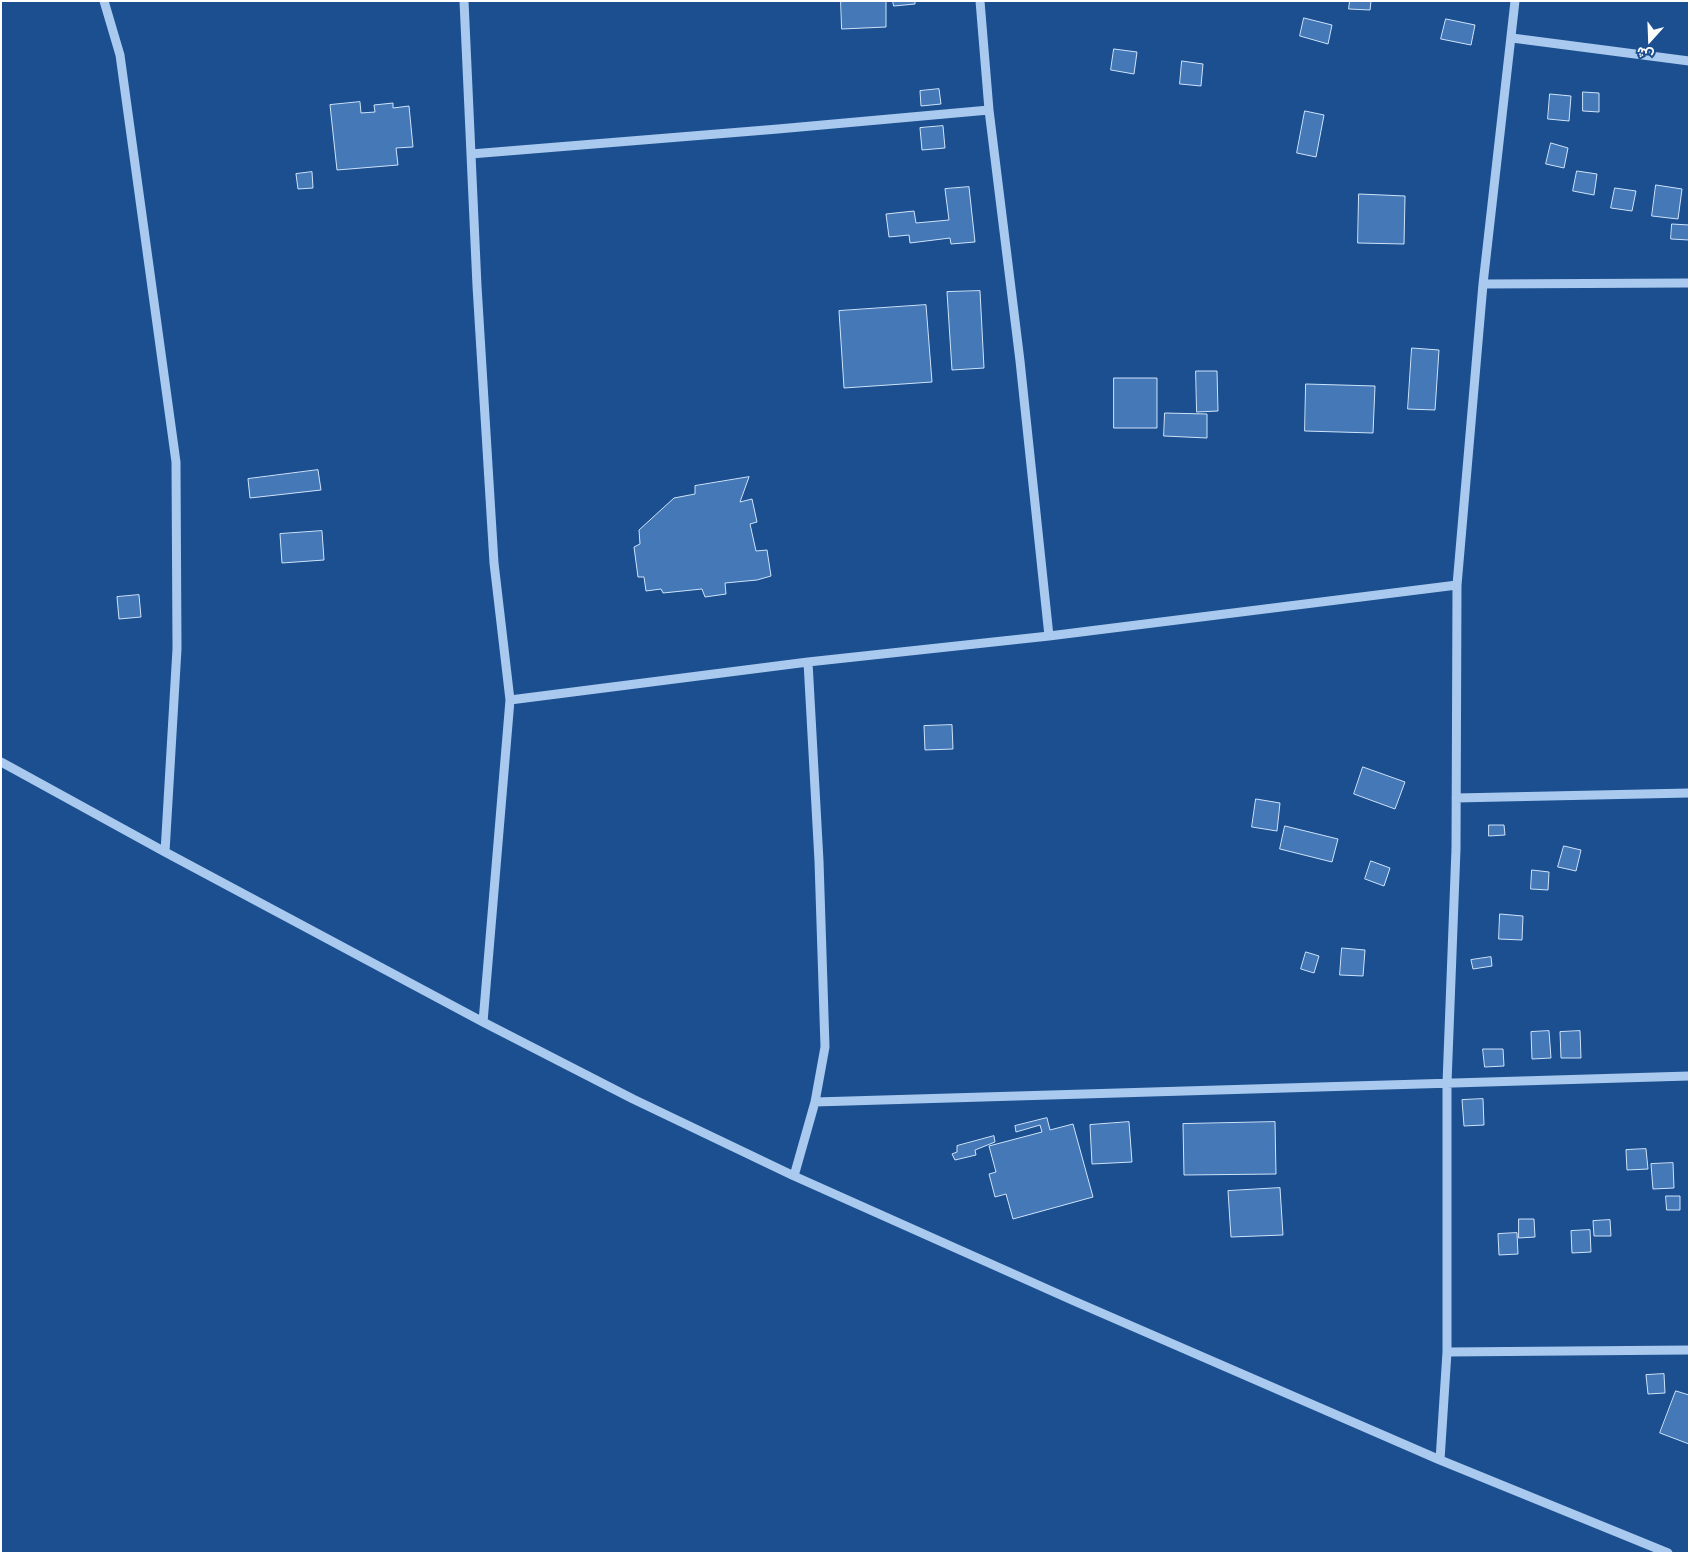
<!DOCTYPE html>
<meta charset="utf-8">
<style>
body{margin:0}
#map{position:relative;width:1690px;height:1554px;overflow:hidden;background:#1b4f8f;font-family:"Asap Condensed",Vazirmatn,sans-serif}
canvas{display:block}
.frame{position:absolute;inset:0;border:2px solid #fff;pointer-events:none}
.north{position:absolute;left:1625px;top:15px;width:50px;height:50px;-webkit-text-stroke:4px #1b4f8f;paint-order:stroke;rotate:200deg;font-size:14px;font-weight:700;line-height:20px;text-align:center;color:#fff}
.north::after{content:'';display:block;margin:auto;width:18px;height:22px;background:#fff;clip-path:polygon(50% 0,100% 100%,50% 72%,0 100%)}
</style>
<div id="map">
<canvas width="1690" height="1554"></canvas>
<div class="frame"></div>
<div class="north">ش</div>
</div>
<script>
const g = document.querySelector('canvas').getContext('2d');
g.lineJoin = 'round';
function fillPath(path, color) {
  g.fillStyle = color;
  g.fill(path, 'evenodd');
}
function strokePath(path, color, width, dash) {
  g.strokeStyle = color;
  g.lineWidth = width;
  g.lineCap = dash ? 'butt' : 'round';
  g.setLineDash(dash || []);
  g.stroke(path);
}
const building = new Path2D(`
 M 841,1 L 886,1 L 886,27 L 842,29 Z
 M 893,1 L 915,1 L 915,4 L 894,6 Z
 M 1350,1 L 1371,1 L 1370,10 L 1349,9 Z
 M 1304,18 L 1332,25 L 1328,44 L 1300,36 Z
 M 1446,19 L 1475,25 L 1471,45 L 1441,39 Z
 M 1114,49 L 1137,52 L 1134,74 L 1111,70 Z
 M 1182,61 L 1203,64 L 1201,86 L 1180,84 Z
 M 939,89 L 941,104 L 921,106 L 920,91 Z
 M 1583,92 L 1599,93 L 1599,112 L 1583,111 Z
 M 1550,94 L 1571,96 L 1569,121 L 1548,119 Z
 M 360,102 L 361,113 L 375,112 L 374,105 L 393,103 L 393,108 L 409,106 L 413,147 L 396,148 L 398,165 L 337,170 L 330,105 Z
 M 1305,111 L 1324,115 L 1316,157 L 1297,153 Z
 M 943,126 L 945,148 L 922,150 L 920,128 Z
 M 1551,143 L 1568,148 L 1564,168 L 1546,164 Z
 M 1577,171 L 1597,174 L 1594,195 L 1573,191 Z
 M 312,172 L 313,188 L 298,189 L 296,174 Z
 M 1656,185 L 1682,189 L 1678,219 L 1652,216 Z
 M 969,187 L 975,242 L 951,244 L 950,238 L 910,243 L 909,235 L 889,237 L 886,214 L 914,211 L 916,223 L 949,220 L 945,189 Z
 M 1615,188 L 1636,191 L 1632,211 L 1611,208 Z
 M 1359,194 L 1405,196 L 1404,244 L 1358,243 Z
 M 1672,224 L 1689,225 L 1689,240 L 1671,239 Z
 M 980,291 L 984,368 L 952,370 L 947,292 Z
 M 926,305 L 932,382 L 844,388 L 839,311 Z
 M 1412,348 L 1439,350 L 1435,410 L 1408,409 Z
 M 1196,371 L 1217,371 L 1218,411 L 1197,412 Z
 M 1114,378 L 1157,378 L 1157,428 L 1114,428 Z
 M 1306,384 L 1375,386 L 1373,433 L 1305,431 Z
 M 1165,413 L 1207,414 L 1207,438 L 1164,436 Z
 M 318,470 L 321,490 L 250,498 L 248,479 Z
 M 749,477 L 740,502 L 752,499 L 757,522 L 750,524 L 756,551 L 767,550 L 771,576 L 757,580 L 725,583 L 726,594 L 705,597 L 702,589 L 663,593 L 661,589 L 646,591 L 644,577 L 638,577 L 634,547 L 640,544 L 639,530 L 674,498 L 695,494 L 695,486 Z
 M 322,531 L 324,560 L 282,563 L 280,534 Z
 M 139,595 L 141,617 L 119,619 L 117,597 Z
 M 952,725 L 953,749 L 925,750 L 924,726 Z
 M 1363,767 L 1405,782 L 1395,809 L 1354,794 Z
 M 1256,799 L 1280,803 L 1277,831 L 1252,827 Z
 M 1489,825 L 1504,825 L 1505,835 L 1489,836 Z
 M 1285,826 L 1338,839 L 1332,862 L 1280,849 Z
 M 1564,846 L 1581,850 L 1576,871 L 1558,867 Z
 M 1371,861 L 1390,868 L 1384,886 L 1365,879 Z
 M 1532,870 L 1549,872 L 1548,890 L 1531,889 Z
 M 1500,914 L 1523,916 L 1522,940 L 1499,939 Z
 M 1342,948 L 1365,950 L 1363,976 L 1340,975 Z
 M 1306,952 L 1319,956 L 1314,973 L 1301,969 Z
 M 1491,957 L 1492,966 L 1473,969 L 1471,960 Z
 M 1549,1031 L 1551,1058 L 1532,1059 L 1531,1032 Z
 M 1580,1031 L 1581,1058 L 1561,1058 L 1560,1032 Z
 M 1483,1049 L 1503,1049 L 1504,1066 L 1485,1067 Z
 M 1483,1099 L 1484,1125 L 1464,1126 L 1462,1100 Z
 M 1047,1118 L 1050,1130 L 1073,1124 L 1093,1197 L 1013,1219 L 1006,1194 L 995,1197 L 989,1174 L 996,1172 L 989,1146 L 1042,1132 L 1040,1125 L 1016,1132 L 1015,1126 Z
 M 1129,1122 L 1132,1162 L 1092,1164 L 1090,1125 Z
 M 1275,1122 L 1276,1174 L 1184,1175 L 1183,1124 Z
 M 994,1136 L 995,1142 L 975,1150 L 976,1155 L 955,1160 L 952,1154 L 957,1152 L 957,1146 Z
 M 1646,1149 L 1648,1169 L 1627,1170 L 1626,1150 Z
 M 1673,1163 L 1674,1188 L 1653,1189 L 1651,1164 Z
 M 1280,1188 L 1283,1235 L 1231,1237 L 1228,1191 Z
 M 1666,1196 L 1680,1196 L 1680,1210 L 1667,1210 Z
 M 1519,1219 L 1534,1219 L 1535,1237 L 1519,1238 Z
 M 1610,1220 L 1611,1236 L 1594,1236 L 1593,1221 Z
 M 1590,1230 L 1591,1252 L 1572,1253 L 1571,1231 Z
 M 1517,1233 L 1518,1254 L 1499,1255 L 1498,1234 Z
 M 1664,1374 L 1665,1393 L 1648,1394 L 1646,1375 Z
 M 1676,1391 L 1689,1395 L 1689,1444 L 1660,1433 Z`);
fillPath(building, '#4478b7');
strokePath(building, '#cfe3fa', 1);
strokePath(new Path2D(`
 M 104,1 L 120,55 L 176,462 L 177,649 L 165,852
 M 464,1 L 477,286 L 494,563 L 510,700 L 483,1022
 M 980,1 L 989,110 L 1020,361 L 1049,636
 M 1512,38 L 1689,61
 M 471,154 L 778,129 L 989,110
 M 1483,284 L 1689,283
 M 510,700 L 808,662 L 1049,636 L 1457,585
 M 1,762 L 165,852 L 483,1022 L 633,1099 L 794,1176 L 1074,1301 L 1440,1460 L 1668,1553
 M 1456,798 L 1689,793
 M 815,1102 L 1689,1076
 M 794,1176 L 815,1102 L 825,1047 L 819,861 L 808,662
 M 1447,1352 L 1689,1350
 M 1440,1460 L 1447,1352 L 1447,1083 L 1456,849 L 1457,585 L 1483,284 L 1515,1`), '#a9c9ee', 9);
</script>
